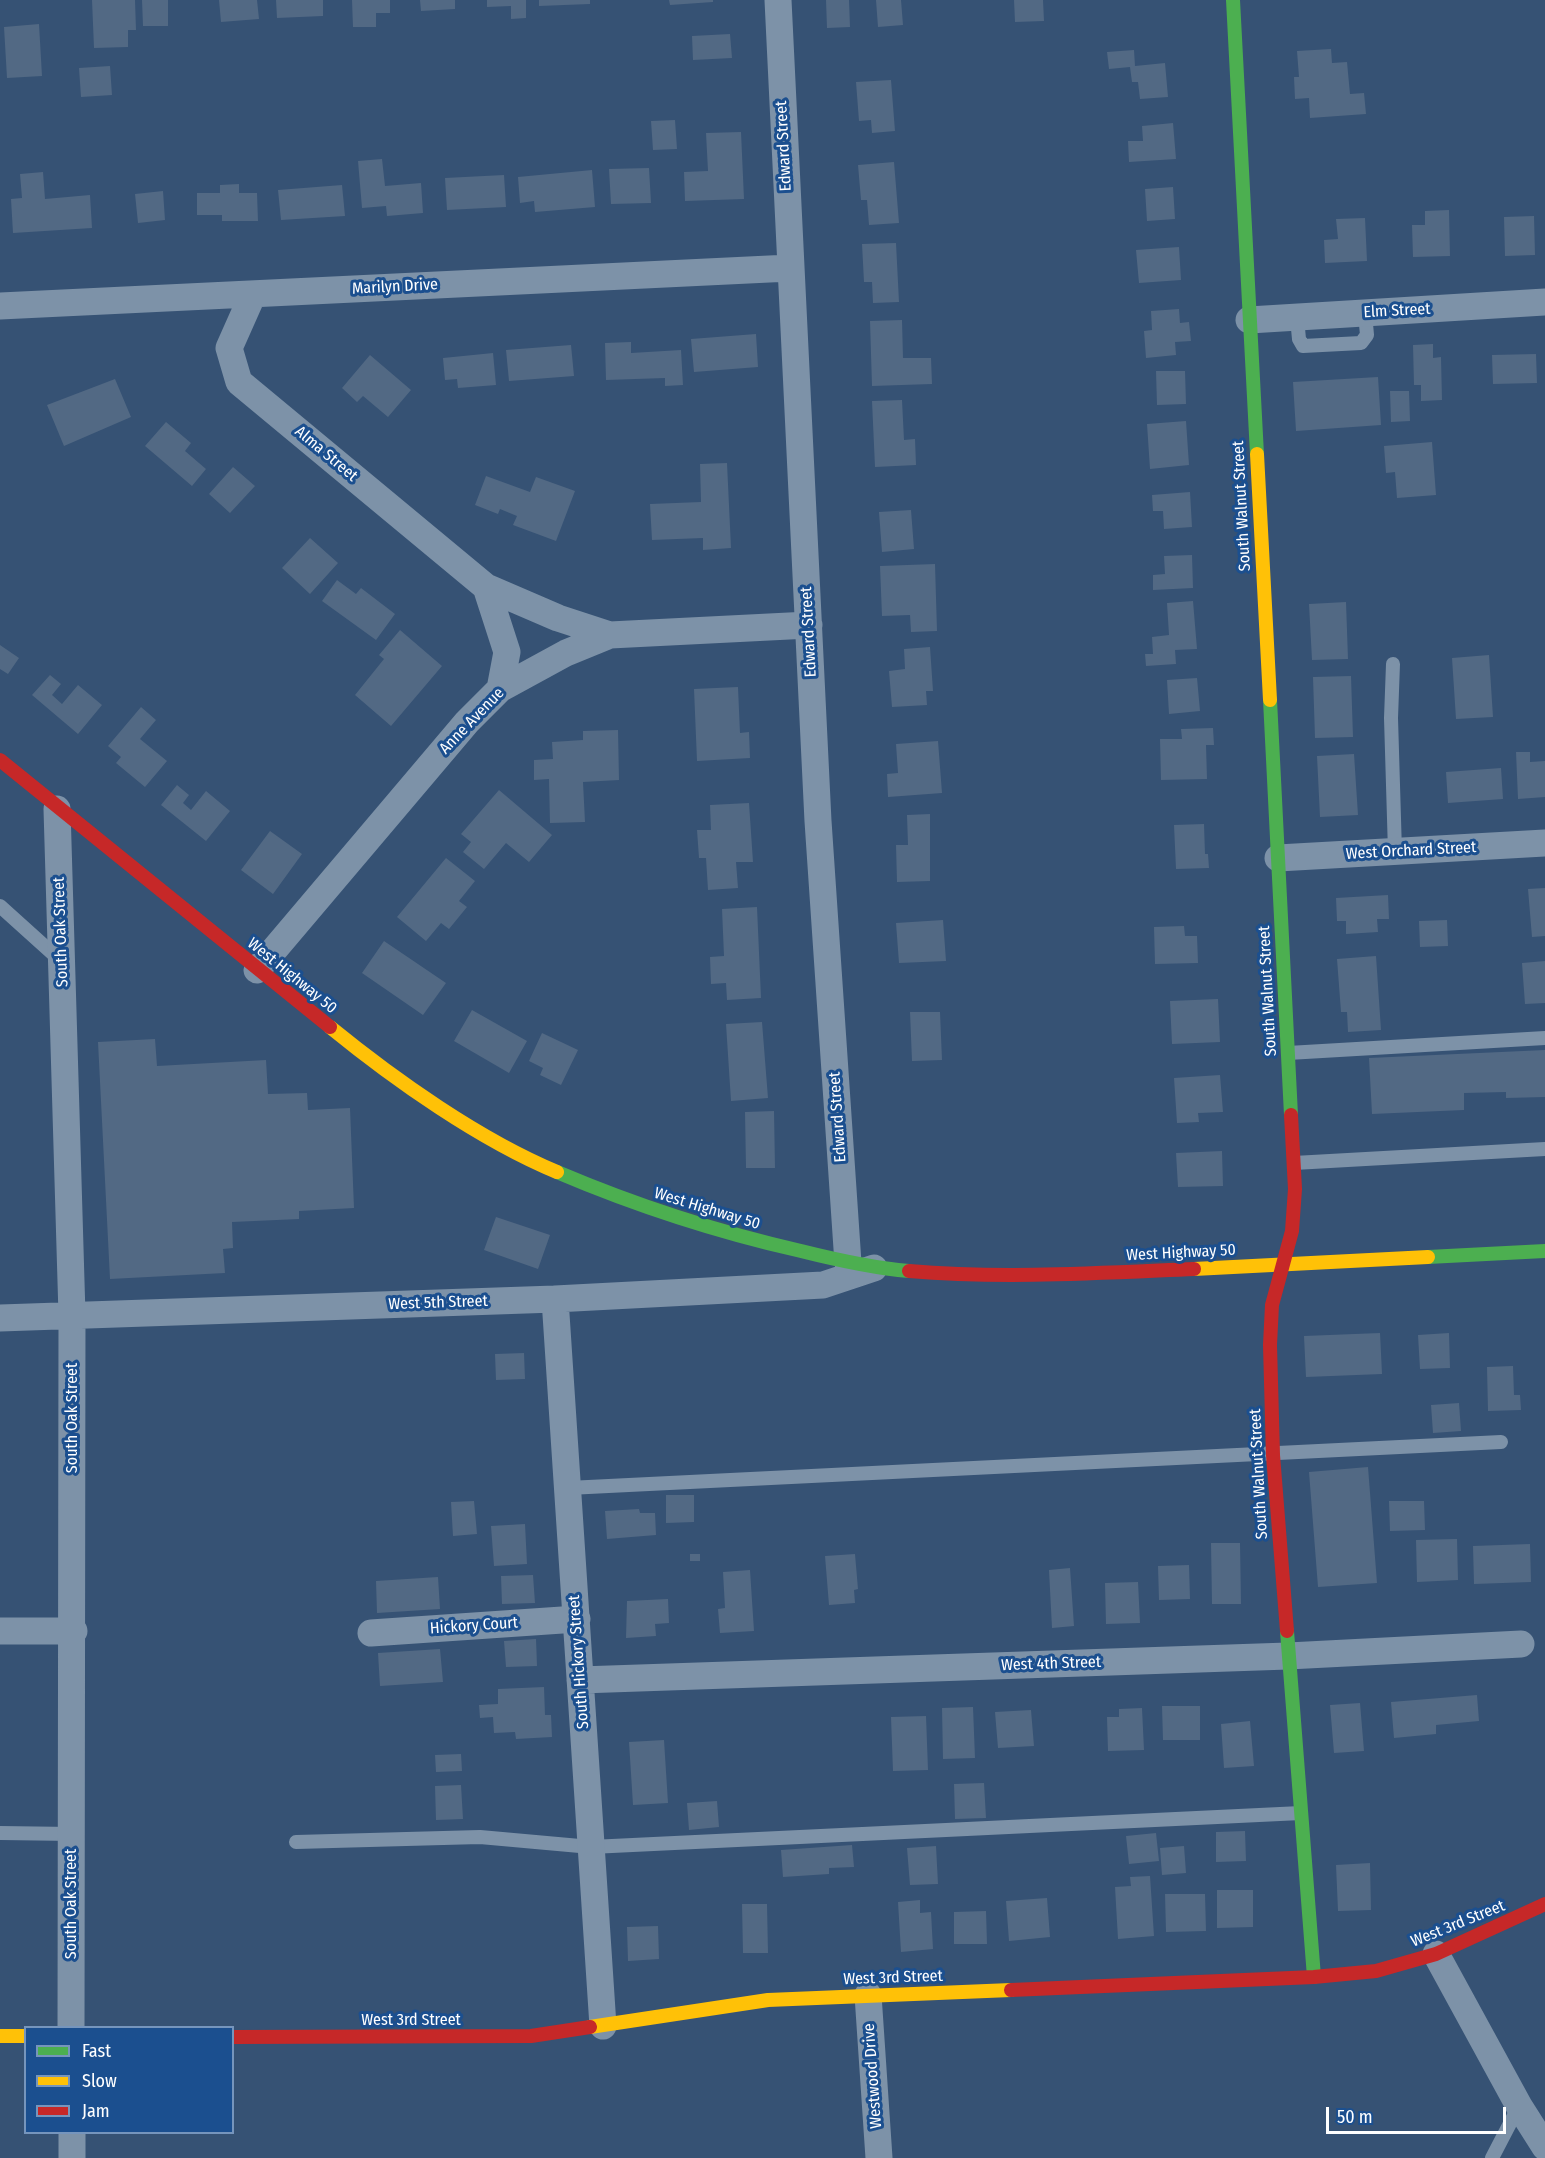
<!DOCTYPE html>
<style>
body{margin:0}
#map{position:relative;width:1545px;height:2158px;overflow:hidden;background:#365274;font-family:"Fira Sans Condensed",sans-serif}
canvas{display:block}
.legend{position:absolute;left:24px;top:2026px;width:210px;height:108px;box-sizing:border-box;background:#1b4f8f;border:2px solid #7695bc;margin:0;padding:8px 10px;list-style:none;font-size:18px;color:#fff}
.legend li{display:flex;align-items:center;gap:12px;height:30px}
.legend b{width:30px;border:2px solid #7695bc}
.scale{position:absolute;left:1326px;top:2107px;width:180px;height:27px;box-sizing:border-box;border:3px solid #fff;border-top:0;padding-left:8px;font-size:18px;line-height:21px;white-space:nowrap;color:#fff;-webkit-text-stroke:4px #1b4f8f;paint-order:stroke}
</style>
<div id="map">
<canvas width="1545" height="2158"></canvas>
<ul class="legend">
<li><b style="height:8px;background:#4caf50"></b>Fast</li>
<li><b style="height:8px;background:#ffc107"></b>Slow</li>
<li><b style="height:8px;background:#c62828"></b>Jam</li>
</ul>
<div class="scale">50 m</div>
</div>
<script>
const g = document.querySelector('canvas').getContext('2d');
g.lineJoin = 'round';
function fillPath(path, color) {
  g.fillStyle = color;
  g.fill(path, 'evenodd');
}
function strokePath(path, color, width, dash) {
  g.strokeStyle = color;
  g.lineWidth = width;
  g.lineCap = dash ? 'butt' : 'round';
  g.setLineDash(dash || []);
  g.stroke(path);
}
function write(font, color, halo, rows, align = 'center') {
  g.font = font + ' "Fira Sans Condensed",sans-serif';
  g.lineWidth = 6;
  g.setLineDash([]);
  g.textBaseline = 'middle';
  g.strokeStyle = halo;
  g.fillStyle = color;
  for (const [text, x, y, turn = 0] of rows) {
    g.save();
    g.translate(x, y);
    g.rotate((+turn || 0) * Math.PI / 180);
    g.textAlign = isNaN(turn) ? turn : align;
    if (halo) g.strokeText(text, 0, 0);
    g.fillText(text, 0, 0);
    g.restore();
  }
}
fillPath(new Path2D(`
 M 92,0 L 135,0 L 136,30 L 128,30 L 128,47 L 94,48 Z
 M 142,0 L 168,0 L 168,26 L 143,26 Z
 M 219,0 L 257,0 L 259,19 L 221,22 Z
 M 276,0 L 323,0 L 323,16 L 277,18 Z
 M 352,0 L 390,0 L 390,13 L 376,13 L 376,27 L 353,27 Z
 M 420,0 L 455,0 L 455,9 L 421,11 Z
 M 487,0 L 526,0 L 526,18 L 511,19 L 511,6 L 487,7 Z
 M 539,0 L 590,0 L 590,4 L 539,6 Z
 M 669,0 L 713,0 L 713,2 L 670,5 Z
 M 826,0 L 849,0 L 850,27 L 827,28 Z
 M 876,0 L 901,0 L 903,25 L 878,27 Z
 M 1014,0 L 1043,0 L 1044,21 L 1015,22 Z
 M 39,24 L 42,76 L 7,78 L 4,27 Z
 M 730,34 L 732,58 L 693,60 L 692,36 Z
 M 1331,49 L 1332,63 L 1347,62 L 1350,94 L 1364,93 L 1366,114 L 1310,118 L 1309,98 L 1295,99 L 1294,77 L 1299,77 L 1297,51 Z
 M 1134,50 L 1135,66 L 1165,63 L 1168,97 L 1140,99 L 1138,82 L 1132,82 L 1130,67 L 1109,69 L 1107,52 Z
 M 110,66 L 112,95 L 81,97 L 79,68 Z
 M 891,80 L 895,131 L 872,133 L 871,120 L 859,121 L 856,82 Z
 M 675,120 L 677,149 L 653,150 L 651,121 Z
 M 1173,123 L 1176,159 L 1129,162 L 1128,141 L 1143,141 L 1142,126 Z
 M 741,132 L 744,199 L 685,201 L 684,172 L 708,171 L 706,133 Z
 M 382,159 L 385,186 L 421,183 L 423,213 L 387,216 L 386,206 L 362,208 L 358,161 Z
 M 894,162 L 899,223 L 869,225 L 867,200 L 861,200 L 858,165 Z
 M 649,168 L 651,203 L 611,204 L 609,169 Z
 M 592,170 L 595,207 L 535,212 L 534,201 L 520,203 L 518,177 Z
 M 43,172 L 45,199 L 90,195 L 92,228 L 13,233 L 11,199 L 22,198 L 20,174 Z
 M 504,175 L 506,207 L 447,210 L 445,178 Z
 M 239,184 L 239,193 L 257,193 L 258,221 L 222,221 L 222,215 L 197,215 L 197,193 L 220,193 L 220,185 Z
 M 342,185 L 345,216 L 281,220 L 278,190 Z
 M 1173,187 L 1175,219 L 1147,221 L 1145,189 Z
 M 163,191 L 165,220 L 138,223 L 135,194 Z
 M 1449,210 L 1450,256 L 1413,257 L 1412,225 L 1425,225 L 1425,211 Z
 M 1534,216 L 1535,255 L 1505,256 L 1504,217 Z
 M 1365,218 L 1367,261 L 1325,263 L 1324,240 L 1338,239 L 1336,219 Z
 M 896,243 L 899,302 L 873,303 L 872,282 L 864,282 L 862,244 Z
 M 1179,247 L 1181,280 L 1139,283 L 1136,250 Z
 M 1179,309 L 1180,323 L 1189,322 L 1191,341 L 1175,342 L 1176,355 L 1146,358 L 1144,331 L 1152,330 L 1151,311 Z
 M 902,320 L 903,358 L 931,358 L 932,384 L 872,386 L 870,321 Z
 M 756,334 L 758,367 L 694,372 L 691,339 Z
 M 631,342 L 631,353 L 681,350 L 683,385 L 665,386 L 665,378 L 606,380 L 605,343 Z
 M 1433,344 L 1433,358 L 1441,357 L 1442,400 L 1421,401 L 1421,385 L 1414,385 L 1413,345 Z
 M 571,345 L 574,376 L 509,381 L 506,350 Z
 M 493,353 L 496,385 L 458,388 L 457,379 L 445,380 L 443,358 Z
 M 1536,354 L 1537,383 L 1493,384 L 1492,355 Z
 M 370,355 L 411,390 L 388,417 L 363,396 L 357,402 L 342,388 Z
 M 1156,371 L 1185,371 L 1186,404 L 1157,405 Z
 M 1378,377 L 1381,425 L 1296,431 L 1293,382 Z
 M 115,379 L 131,417 L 64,446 L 47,405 Z
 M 1390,391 L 1409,391 L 1410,421 L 1391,422 Z
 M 902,400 L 904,440 L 915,439 L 916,465 L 875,467 L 872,401 Z
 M 1186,421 L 1189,465 L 1150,469 L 1147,424 Z
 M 166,422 L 191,443 L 185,451 L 206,469 L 192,486 L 145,446 Z
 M 1432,442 L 1436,495 L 1397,498 L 1395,472 L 1386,473 L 1384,446 Z
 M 727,463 L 731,548 L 703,550 L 703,538 L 652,540 L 650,504 L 701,502 L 700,464 Z
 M 233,467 L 255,486 L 230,513 L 209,494 Z
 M 486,476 L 530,492 L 536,477 L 575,491 L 556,541 L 513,525 L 517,516 L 500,509 L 498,514 L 475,505 Z
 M 1190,492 L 1192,527 L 1164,529 L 1163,511 L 1153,511 L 1152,495 Z
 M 911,510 L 914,549 L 882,552 L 879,512 Z
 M 310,538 L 338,563 L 310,594 L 282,568 Z
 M 1192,555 L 1193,588 L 1153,590 L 1153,575 L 1165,574 L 1164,556 Z
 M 935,564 L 937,631 L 911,632 L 910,615 L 882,616 L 880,566 Z
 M 337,580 L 356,594 L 361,588 L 395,614 L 376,640 L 322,601 Z
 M 1193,601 L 1197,649 L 1175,650 L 1176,664 L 1146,666 L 1145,654 L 1153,654 L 1152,637 L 1169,635 L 1167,603 Z
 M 1346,602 L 1348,659 L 1312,660 L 1309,604 Z
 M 400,630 L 442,666 L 391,726 L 355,695 L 384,659 L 379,655 Z
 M 0,645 L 19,658 L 8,674 L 0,669 Z
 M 930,647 L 933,691 L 926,691 L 927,705 L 892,707 L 889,671 L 905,669 L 904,649 Z
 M 1489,655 L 1493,717 L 1456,719 L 1452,658 Z
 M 50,675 L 61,684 L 52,695 L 62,704 L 78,685 L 102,705 L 78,734 L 32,695 Z
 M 1351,676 L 1353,737 L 1315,738 L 1313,677 Z
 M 1197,678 L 1200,711 L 1169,714 L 1167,680 Z
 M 738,687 L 740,733 L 749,732 L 750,758 L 697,761 L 694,689 Z
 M 141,707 L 156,720 L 140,739 L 167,761 L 145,787 L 116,763 L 121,757 L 108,746 Z
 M 1213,728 L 1214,745 L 1206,745 L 1207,779 L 1161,780 L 1160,739 L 1182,739 L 1181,729 Z
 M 618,730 L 619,780 L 583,782 L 585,822 L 550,823 L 549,779 L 534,780 L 534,760 L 553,759 L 552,742 L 583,740 L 583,731 Z
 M 938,741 L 942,793 L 888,797 L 887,774 L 898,773 L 896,744 Z
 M 1516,752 L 1530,752 L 1530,762 L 1545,761 L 1545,797 L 1518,799 Z
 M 1354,754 L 1358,815 L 1320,817 L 1317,756 Z
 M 1501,768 L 1503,799 L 1448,803 L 1446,772 Z
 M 177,785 L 189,795 L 183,803 L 191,810 L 206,791 L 230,811 L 206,841 L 161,805 Z
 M 499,790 L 552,835 L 529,862 L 506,843 L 484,869 L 463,852 L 471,842 L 461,834 Z
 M 749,803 L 753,862 L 736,862 L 738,888 L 708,890 L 706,858 L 699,858 L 697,830 L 711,830 L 710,805 Z
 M 930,814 L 930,881 L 897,882 L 896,845 L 908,845 L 907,815 Z
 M 1204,824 L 1205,854 L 1208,854 L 1209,868 L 1176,869 L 1174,825 Z
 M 270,831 L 302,854 L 273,894 L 241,870 Z
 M 446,858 L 475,881 L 459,901 L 467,907 L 449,929 L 441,923 L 426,941 L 397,917 Z
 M 1545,888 L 1545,936 L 1532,937 L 1528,889 Z
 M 1388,895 L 1389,919 L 1377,919 L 1378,932 L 1346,934 L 1346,921 L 1337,921 L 1336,898 Z
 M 757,907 L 761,998 L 727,1000 L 726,983 L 711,984 L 710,957 L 724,956 L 722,909 Z
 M 943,920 L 946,961 L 899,963 L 896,923 Z
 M 1447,920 L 1448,946 L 1420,947 L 1419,921 Z
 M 1184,926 L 1185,936 L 1197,936 L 1198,963 L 1155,964 L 1154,927 Z
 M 384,941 L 446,983 L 423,1015 L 362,973 Z
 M 1376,956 L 1381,1030 L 1348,1032 L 1347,1012 L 1341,1012 L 1337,959 Z
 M 1545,961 L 1545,1003 L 1525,1004 L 1522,963 Z
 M 1218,999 L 1220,1042 L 1172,1044 L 1170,1001 Z
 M 472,1010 L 527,1041 L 509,1073 L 454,1041 Z
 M 910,1012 L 940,1012 L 942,1060 L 912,1061 Z
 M 762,1022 L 768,1098 L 731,1101 L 726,1024 Z
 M 542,1033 L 578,1050 L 561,1085 L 540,1075 L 543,1068 L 529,1061 Z
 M 155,1039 L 157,1066 L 266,1060 L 268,1094 L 307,1093 L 308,1110 L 350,1108 L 354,1208 L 299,1211 L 299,1219 L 232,1222 L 233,1248 L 223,1249 L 225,1273 L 110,1279 L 98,1042 Z
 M 1545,1050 L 1545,1097 L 1506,1098 L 1506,1092 L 1464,1093 L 1464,1110 L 1372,1114 L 1369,1058 Z
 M 1220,1075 L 1223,1112 L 1198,1113 L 1199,1122 L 1177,1123 L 1174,1078 Z
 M 774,1111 L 775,1168 L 746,1168 L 745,1112 Z
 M 1222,1151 L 1223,1186 L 1178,1187 L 1176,1153 Z
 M 496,1217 L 550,1235 L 538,1269 L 484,1250 Z
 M 1380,1333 L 1382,1374 L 1306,1377 L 1304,1336 Z
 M 1449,1333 L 1450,1368 L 1420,1369 L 1418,1335 Z
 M 524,1353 L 525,1379 L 496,1380 L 495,1354 Z
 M 1513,1366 L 1514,1395 L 1520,1395 L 1521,1410 L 1488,1411 L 1487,1367 Z
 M 1459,1403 L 1461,1431 L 1433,1433 L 1431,1405 Z
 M 1368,1467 L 1377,1583 L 1318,1587 L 1309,1472 Z
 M 666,1495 L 694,1495 L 694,1522 L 666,1523 Z
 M 474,1501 L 477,1534 L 453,1536 L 451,1502 Z
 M 1389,1501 L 1424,1501 L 1425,1530 L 1390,1531 Z
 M 639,1509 L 640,1513 L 655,1513 L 656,1535 L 607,1539 L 605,1511 Z
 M 525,1524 L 527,1564 L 494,1566 L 491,1526 Z
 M 1457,1539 L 1458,1580 L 1417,1582 L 1416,1540 Z
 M 1211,1543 L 1240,1543 L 1241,1604 L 1212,1604 Z
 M 1530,1544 L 1531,1582 L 1474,1584 L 1473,1546 Z
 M 690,1554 L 700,1554 L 700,1561 L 690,1561 Z
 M 855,1554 L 858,1589 L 854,1590 L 855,1603 L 829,1605 L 825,1556 Z
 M 1189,1565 L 1190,1599 L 1159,1600 L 1158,1566 Z
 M 1070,1568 L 1074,1626 L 1052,1628 L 1049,1570 Z
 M 750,1570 L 754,1631 L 720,1633 L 718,1609 L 725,1608 L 723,1572 Z
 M 533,1575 L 535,1603 L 502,1604 L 501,1576 Z
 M 438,1577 L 440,1609 L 377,1613 L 376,1581 Z
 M 1138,1582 L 1140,1623 L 1106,1624 L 1105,1583 Z
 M 668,1599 L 669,1623 L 655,1624 L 656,1636 L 626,1638 L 627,1601 Z
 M 536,1639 L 537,1666 L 506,1667 L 504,1641 Z
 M 440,1649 L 443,1682 L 380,1686 L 378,1653 Z
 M 544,1687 L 545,1715 L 551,1715 L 552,1737 L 516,1739 L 515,1732 L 494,1733 L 493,1717 L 480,1718 L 479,1705 L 498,1704 L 498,1689 Z
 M 1477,1695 L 1479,1721 L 1436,1725 L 1436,1734 L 1394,1738 L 1391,1702 Z
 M 1360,1703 L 1364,1751 L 1334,1753 L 1330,1705 Z
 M 1162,1706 L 1200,1706 L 1200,1740 L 1163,1740 Z
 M 973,1707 L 975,1758 L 943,1759 L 942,1708 Z
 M 1142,1708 L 1144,1750 L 1108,1751 L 1107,1717 L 1119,1717 L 1119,1709 Z
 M 1031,1710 L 1034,1746 L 998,1748 L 995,1712 Z
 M 926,1716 L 928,1770 L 893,1771 L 891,1717 Z
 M 1250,1721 L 1254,1766 L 1224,1768 L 1221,1724 Z
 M 664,1740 L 668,1803 L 633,1805 L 629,1742 Z
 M 461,1754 L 462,1771 L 436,1772 L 435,1755 Z
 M 984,1783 L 986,1818 L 955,1819 L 954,1784 Z
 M 461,1785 L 463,1819 L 436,1820 L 435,1786 Z
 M 717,1801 L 719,1827 L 689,1830 L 687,1803 Z
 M 1245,1831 L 1246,1861 L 1216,1862 L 1216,1832 Z
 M 1156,1833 L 1159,1861 L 1129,1864 L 1126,1836 Z
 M 852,1845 L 854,1867 L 829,1868 L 829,1874 L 783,1877 L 781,1850 Z
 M 936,1846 L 938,1884 L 910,1885 L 907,1848 Z
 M 1184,1846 L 1186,1873 L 1162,1875 L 1160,1848 Z
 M 1370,1863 L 1371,1910 L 1338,1911 L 1336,1865 Z
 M 1150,1876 L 1154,1936 L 1118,1939 L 1115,1887 L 1131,1886 L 1130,1877 Z
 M 1217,1890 L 1253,1890 L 1253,1927 L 1217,1928 Z
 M 1165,1894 L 1205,1894 L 1206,1931 L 1166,1932 Z
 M 1047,1898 L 1050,1937 L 1009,1941 L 1006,1901 Z
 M 920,1900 L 920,1913 L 931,1912 L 933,1949 L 901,1952 L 898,1902 Z
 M 742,1904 L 767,1904 L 768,1953 L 743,1953 Z
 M 986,1911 L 987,1944 L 954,1944 L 954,1912 Z
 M 658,1926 L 659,1959 L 628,1961 L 627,1927 Z`), '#526984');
strokePath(new Path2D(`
 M 1297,318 L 1299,339 L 1303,346 L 1361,343 L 1367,335 L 1365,313
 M 1393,664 L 1391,718 L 1395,852
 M 0,906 L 61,961
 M 1288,1053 L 1545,1038
 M 1294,1163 L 1545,1149
 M 568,1488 L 1501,1442
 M 0,1833 L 73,1834
 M 296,1842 L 480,1837 L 591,1847 L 1301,1813
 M 1492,2158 L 1519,2106`), '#7d92a8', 14);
strokePath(new Path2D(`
 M 778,0 L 818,821 L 848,1263
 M 253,294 L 229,348 L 239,382 L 486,587 L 558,618 L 610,635
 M 0,306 L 790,268
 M 1249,320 L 1545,302
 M 486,587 L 507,652 L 500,689
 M 57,809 L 72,1315 L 71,2028
 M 1278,858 L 1545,843
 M 257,970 L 467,722 L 500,689 L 566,653 L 610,635 L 809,625
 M 555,1299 L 603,2026
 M 0,1318 L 555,1299 L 823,1285 L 874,1268
 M 0,1631 L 74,1631
 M 371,1633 L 577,1619
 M 580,1680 L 1288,1656 L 1521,1644
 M 1436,1954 L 1519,2106 L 1545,2147
 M 868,1995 L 879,2158
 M 72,2132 L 72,2158`), '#7d92a8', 27);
strokePath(new Path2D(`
 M 1233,0 L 1257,454
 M 1270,700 L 1291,1115
 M 557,1172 C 637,1206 717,1232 801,1251 C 837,1260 872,1268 909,1271
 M 1428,1257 L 1545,1251
 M 1287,1631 L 1314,1977`), '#4caf50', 14);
strokePath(new Path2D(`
 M 1257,454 L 1270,700
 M 330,1027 C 395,1080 480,1140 557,1172
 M 1194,1269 L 1428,1257
 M 590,2027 L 768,2000 L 1011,1990
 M 0,2036 L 26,2036`), '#ffc107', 14);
strokePath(new Path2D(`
 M 0,760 L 330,1027
 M 909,1271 C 1004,1279 1099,1273 1194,1269
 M 1287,1631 L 1273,1455 L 1270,1345 L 1272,1305 L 1292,1231 L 1295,1189 L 1291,1115
 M 1011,1990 L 1314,1977 L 1376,1971 L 1436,1954 L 1545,1904
 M 232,2037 L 531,2036 L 590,2027`), '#c62828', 14);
write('16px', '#fff', '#1b4f8f', [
 ["Edward Street",784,146,-93],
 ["Marilyn Drive",395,287,-3],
 ["Elm Street",1397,311,-3],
 ["Alma Street",326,454,40],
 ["South Walnut Street",1242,506,-93],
 ["Edward Street",809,632,-93],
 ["Anne Avenue",472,721,-46],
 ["West Orchard Street",1411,851,-3],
 ["South Oak Street",61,932,-92],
 ["West Highway 50",292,976,39],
 ["South Walnut Street",1268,991,-93],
 ["Edward Street",838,1117,-94],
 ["West Highway 50",707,1209,17],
 ["West Highway 50",1181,1253,-3],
 ["West 5th Street",438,1303,-2],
 ["South Oak Street",73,1418,-90],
 ["South Walnut Street",1259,1474,-93],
 ["Hickory Court",474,1626,-4],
 ["South Hickory Street",579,1662,-94],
 ["West 4th Street",1051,1664,-2],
 ["South Oak Street",72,1904,-90],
 ["West 3rd Street",1458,1924,-22],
 ["West 3rd Street",893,1978,-2],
 ["West 3rd Street",411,2021],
 ["Westwood Drive",873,2076,-94]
]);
</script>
